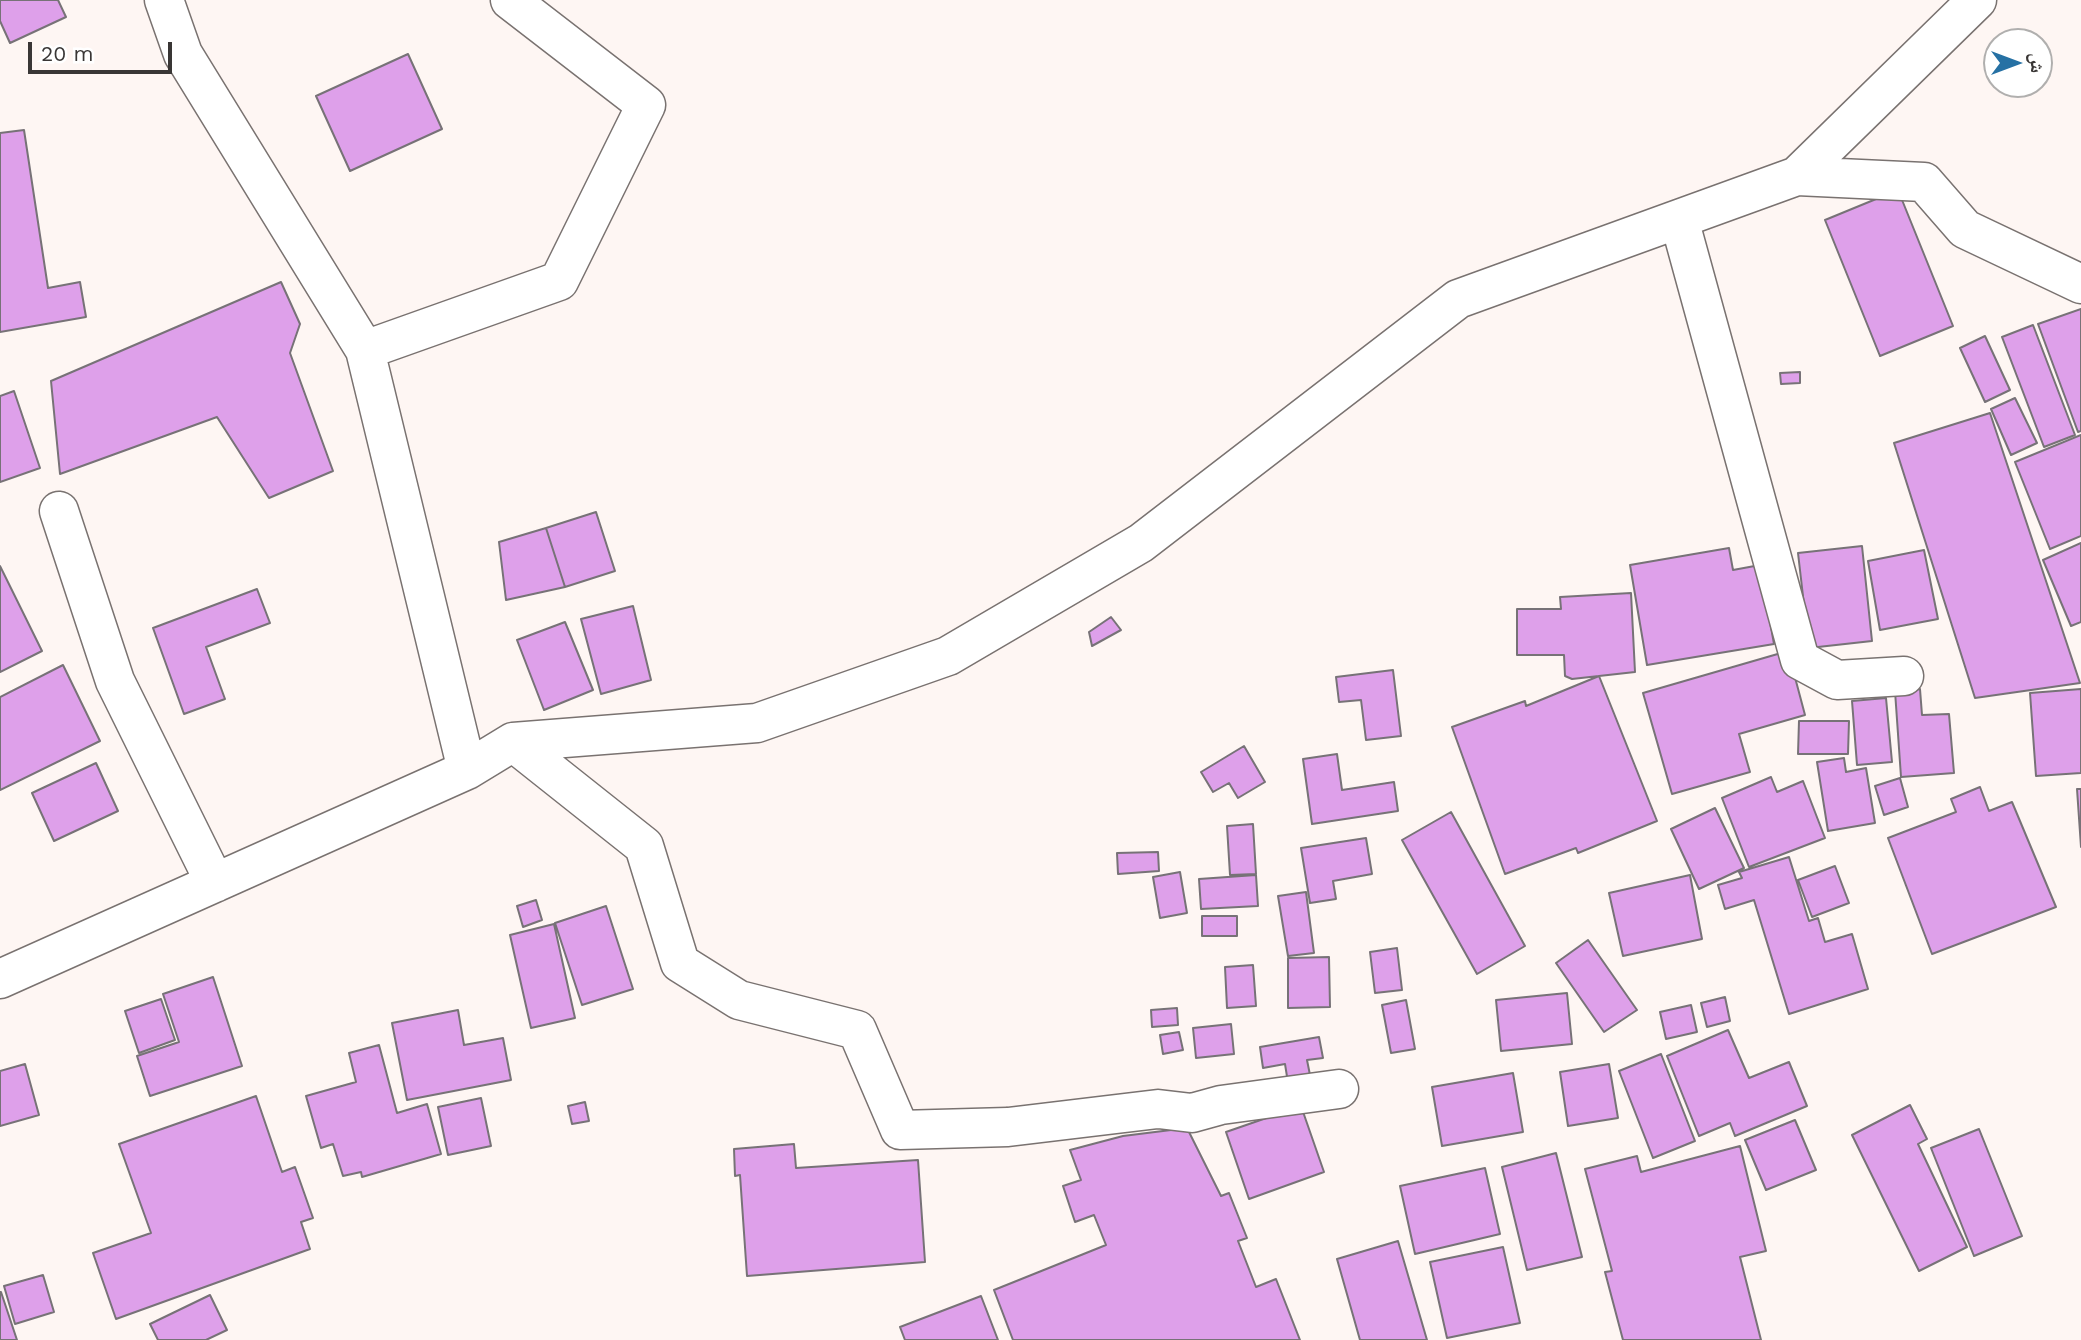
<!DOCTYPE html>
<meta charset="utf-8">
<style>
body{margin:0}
#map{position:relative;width:2081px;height:1340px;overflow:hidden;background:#fef6f3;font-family:"Work Sans","Noto Naskh Arabic",sans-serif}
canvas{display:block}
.north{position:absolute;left:1983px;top:28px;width:70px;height:70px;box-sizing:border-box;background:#fff;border:2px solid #b0afae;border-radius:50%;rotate:90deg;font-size:19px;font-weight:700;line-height:28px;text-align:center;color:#393635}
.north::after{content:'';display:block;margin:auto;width:24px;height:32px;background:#2671a4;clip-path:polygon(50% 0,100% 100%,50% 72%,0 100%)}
.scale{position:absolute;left:28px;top:42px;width:144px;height:32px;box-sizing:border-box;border:4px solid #393635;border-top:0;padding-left:9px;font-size:21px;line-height:24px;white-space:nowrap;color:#393635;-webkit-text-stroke:5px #fff;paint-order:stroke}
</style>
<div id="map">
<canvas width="2081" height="1340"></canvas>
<div class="north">ش</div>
<div class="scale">20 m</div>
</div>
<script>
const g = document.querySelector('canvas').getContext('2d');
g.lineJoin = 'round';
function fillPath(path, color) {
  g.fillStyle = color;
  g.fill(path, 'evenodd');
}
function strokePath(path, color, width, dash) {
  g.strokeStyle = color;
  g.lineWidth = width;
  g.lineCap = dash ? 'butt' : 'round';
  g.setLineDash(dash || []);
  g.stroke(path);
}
const building = new Path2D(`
 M 0,0 L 58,0 L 66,17 L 10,43 L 0,21 Z
 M 408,54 L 442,129 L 350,171 L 316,96 Z
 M 24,130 L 48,288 L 80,282 L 86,317 L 0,332 L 0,133 Z
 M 1898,190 L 1953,326 L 1880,356 L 1825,220 Z
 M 281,282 L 300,324 L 290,353 L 333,471 L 269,498 L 217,417 L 60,474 L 51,381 Z
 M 2081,309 L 2081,431 L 2078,432 L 2038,324 Z
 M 2033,325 L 2075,435 L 2044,447 L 2002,337 Z
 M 1985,336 L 2010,390 L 1985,402 L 1960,348 Z
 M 1800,372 L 1800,383 L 1781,384 L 1780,373 Z
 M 14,391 L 40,468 L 0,482 L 0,396 Z
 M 2015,398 L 2037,443 L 2011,455 L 1991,409 Z
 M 1990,413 L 2080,683 L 1975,698 L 1894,443 Z
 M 2081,435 L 2081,536 L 2050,549 L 2015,462 Z
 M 596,512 L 615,571 L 565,587 L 546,528 Z
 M 546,528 L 565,587 L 506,600 L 499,542 Z
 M 2081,543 L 2081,622 L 2071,626 L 2043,560 Z
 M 1862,546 L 1872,641 L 1809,648 L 1798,553 Z
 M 1729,548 L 1733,570 L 1760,565 L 1774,644 L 1647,665 L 1630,565 Z
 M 1924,550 L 1938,619 L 1880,630 L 1868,561 Z
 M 0,566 L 42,651 L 0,672 Z
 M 257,589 L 270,623 L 206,647 L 225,699 L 184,714 L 153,628 Z
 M 1631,593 L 1635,672 L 1572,679 L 1565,676 L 1564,655 L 1517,655 L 1517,609 L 1561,609 L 1560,597 Z
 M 633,606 L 651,680 L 601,694 L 581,619 Z
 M 1111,617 L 1121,630 L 1092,646 L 1089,632 Z
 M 565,622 L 593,690 L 544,710 L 517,640 Z
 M 1788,651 L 1805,715 L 1739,734 L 1750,772 L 1672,794 L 1643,693 Z
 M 63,665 L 100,741 L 0,790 L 0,697 Z
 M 1393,670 L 1401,736 L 1366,740 L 1361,700 L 1339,702 L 1336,677 Z
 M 1599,676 L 1657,821 L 1578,853 L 1576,848 L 1505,874 L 1452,727 L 1525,701 L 1526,706 Z
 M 1920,689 L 1922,715 L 1949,714 L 1954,773 L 1901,777 L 1895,691 Z
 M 2081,689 L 2081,773 L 2036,776 L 2030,693 Z
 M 1886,698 L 1892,762 L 1857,765 L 1852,701 Z
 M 1799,721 L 1849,721 L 1848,754 L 1798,754 Z
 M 1244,746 L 1265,782 L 1238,798 L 1229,783 L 1213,792 L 1201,772 Z
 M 1337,754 L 1342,790 L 1394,782 L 1398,811 L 1312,824 L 1303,759 Z
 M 1844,758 L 1846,772 L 1866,768 L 1875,823 L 1828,831 L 1817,762 Z
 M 96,763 L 118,811 L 54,841 L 32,793 Z
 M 1771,777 L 1777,792 L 1803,781 L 1825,838 L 1749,867 L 1722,798 Z
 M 1900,778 L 1908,807 L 1884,815 L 1875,786 Z
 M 1980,787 L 1989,811 L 2012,802 L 2056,907 L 1932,954 L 1888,838 L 1956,812 L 1951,799 Z
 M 2077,789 L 2081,789 L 2081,847 Z
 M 1715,808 L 1744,868 L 1699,889 L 1671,829 Z
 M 1451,812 L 1525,946 L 1477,974 L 1402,840 Z
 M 1253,824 L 1256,874 L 1230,875 L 1227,826 Z
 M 1366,838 L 1372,874 L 1333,881 L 1336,899 L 1310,903 L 1301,848 Z
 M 1158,852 L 1159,871 L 1118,874 L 1117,853 Z
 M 1789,857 L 1809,921 L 1818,918 L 1825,942 L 1852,934 L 1868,989 L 1789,1014 L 1754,900 L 1725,909 L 1718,885 L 1742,878 L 1739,872 Z
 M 1835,866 L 1849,903 L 1812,917 L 1798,880 Z
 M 1180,872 L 1187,913 L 1160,918 L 1153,877 Z
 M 1256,875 L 1258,906 L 1201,909 L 1199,879 Z
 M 1690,875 L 1702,939 L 1623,956 L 1609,893 Z
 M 1306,892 L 1314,953 L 1288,956 L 1278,896 Z
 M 536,900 L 542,920 L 523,927 L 517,906 Z
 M 606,906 L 633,989 L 582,1005 L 555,923 Z
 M 1202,916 L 1237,916 L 1237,936 L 1202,936 Z
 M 554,924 L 575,1018 L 531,1028 L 510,935 Z
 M 1588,940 L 1637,1010 L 1604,1032 L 1556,963 Z
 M 1397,948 L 1402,990 L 1375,993 L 1370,952 Z
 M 1329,957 L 1330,1007 L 1288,1008 L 1288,958 Z
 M 1253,965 L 1256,1006 L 1227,1008 L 1225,967 Z
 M 213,977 L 242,1066 L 150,1096 L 137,1056 L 179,1042 L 163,994 Z
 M 1567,993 L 1572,1044 L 1501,1051 L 1496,1000 Z
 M 1725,997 L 1730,1021 L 1707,1027 L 1701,1003 Z
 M 161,999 L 175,1040 L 139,1053 L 125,1011 Z
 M 1406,1000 L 1415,1049 L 1391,1053 L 1382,1005 Z
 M 1691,1005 L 1697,1032 L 1666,1039 L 1660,1012 Z
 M 1177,1008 L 1178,1025 L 1152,1027 L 1151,1010 Z
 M 458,1010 L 464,1045 L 503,1038 L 511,1080 L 407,1100 L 392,1023 Z
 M 1231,1024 L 1234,1054 L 1196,1058 L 1193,1028 Z
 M 1728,1030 L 1749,1078 L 1789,1062 L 1807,1106 L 1735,1136 L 1730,1123 L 1699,1136 L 1667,1056 Z
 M 1179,1032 L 1183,1050 L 1163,1054 L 1160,1035 Z
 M 1319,1037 L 1323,1058 L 1307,1060 L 1312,1085 L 1289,1089 L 1285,1064 L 1263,1068 L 1260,1047 Z
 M 379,1045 L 397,1113 L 427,1104 L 441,1154 L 362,1177 L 361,1172 L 343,1176 L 333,1144 L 321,1148 L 306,1096 L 356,1082 L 349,1053 Z
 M 1661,1054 L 1695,1141 L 1653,1158 L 1619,1071 Z
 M 25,1064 L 39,1115 L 0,1126 L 0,1071 Z
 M 1609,1064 L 1618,1118 L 1568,1126 L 1560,1072 Z
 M 1513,1073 L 1523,1132 L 1442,1146 L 1432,1087 Z
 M 256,1096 L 282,1172 L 295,1167 L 313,1218 L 301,1222 L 310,1249 L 116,1319 L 93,1253 L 151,1233 L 119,1144 Z
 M 481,1098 L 491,1146 L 448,1155 L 438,1107 Z
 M 585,1102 L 589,1121 L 572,1124 L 568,1106 Z
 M 1910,1105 L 1927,1139 L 1918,1144 L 1967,1247 L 1919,1271 L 1852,1135 Z
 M 1301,1106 L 1324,1172 L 1249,1199 L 1226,1132 Z
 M 1795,1120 L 1816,1170 L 1766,1190 L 1745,1140 Z
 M 1187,1128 L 1221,1196 L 1229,1193 L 1247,1238 L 1238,1241 L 1256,1287 L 1276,1279 L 1300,1340 L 1013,1340 L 994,1290 L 1106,1245 L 1094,1215 L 1075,1222 L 1063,1186 L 1081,1180 L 1070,1150 L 1123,1136 Z
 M 1979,1129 L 2022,1236 L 1974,1256 L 1931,1148 Z
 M 794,1144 L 796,1168 L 918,1160 L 925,1262 L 747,1276 L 740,1175 L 735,1176 L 734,1149 Z
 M 1740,1146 L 1766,1251 L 1740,1257 L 1761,1340 L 1623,1340 L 1605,1272 L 1612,1271 L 1585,1169 L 1637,1156 L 1641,1172 Z
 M 1556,1153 L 1582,1257 L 1527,1270 L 1502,1167 Z
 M 1485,1168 L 1500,1234 L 1415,1254 L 1400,1186 Z
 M 1398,1241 L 1427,1340 L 1360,1340 L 1337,1259 Z
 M 1503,1247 L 1520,1323 L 1447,1338 L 1430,1262 Z
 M 43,1275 L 54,1312 L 15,1324 L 4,1286 Z
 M 0,1292 L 1,1292 L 17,1340 L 0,1340 Z
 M 210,1295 L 227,1330 L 206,1340 L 158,1340 L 150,1324 Z
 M 981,1296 L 998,1340 L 905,1340 L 900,1327 Z`);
fillPath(building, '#dea0ea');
strokePath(building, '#777277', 2);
const minor = new Path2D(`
 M 164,0 L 183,54 L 365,350 L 467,770
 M 1797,176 L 1924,182 L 1965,229 L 2081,284
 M 1679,219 L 1800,660 L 1837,680 L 1904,676
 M 365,350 L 559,281 L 646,105 L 510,0
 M 59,511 L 115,681 L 215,883
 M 513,742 L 644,846 L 680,963 L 739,1000 L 857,1030 L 900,1130 L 1008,1127 L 1158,1109 L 1192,1113 L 1221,1105 L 1339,1089
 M 0,979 L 467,770 L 513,742 L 757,723 L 948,656 L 1141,543 L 1458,299 L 1797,176 L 1977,0`);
strokePath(minor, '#797270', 41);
strokePath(minor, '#fff', 38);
</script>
